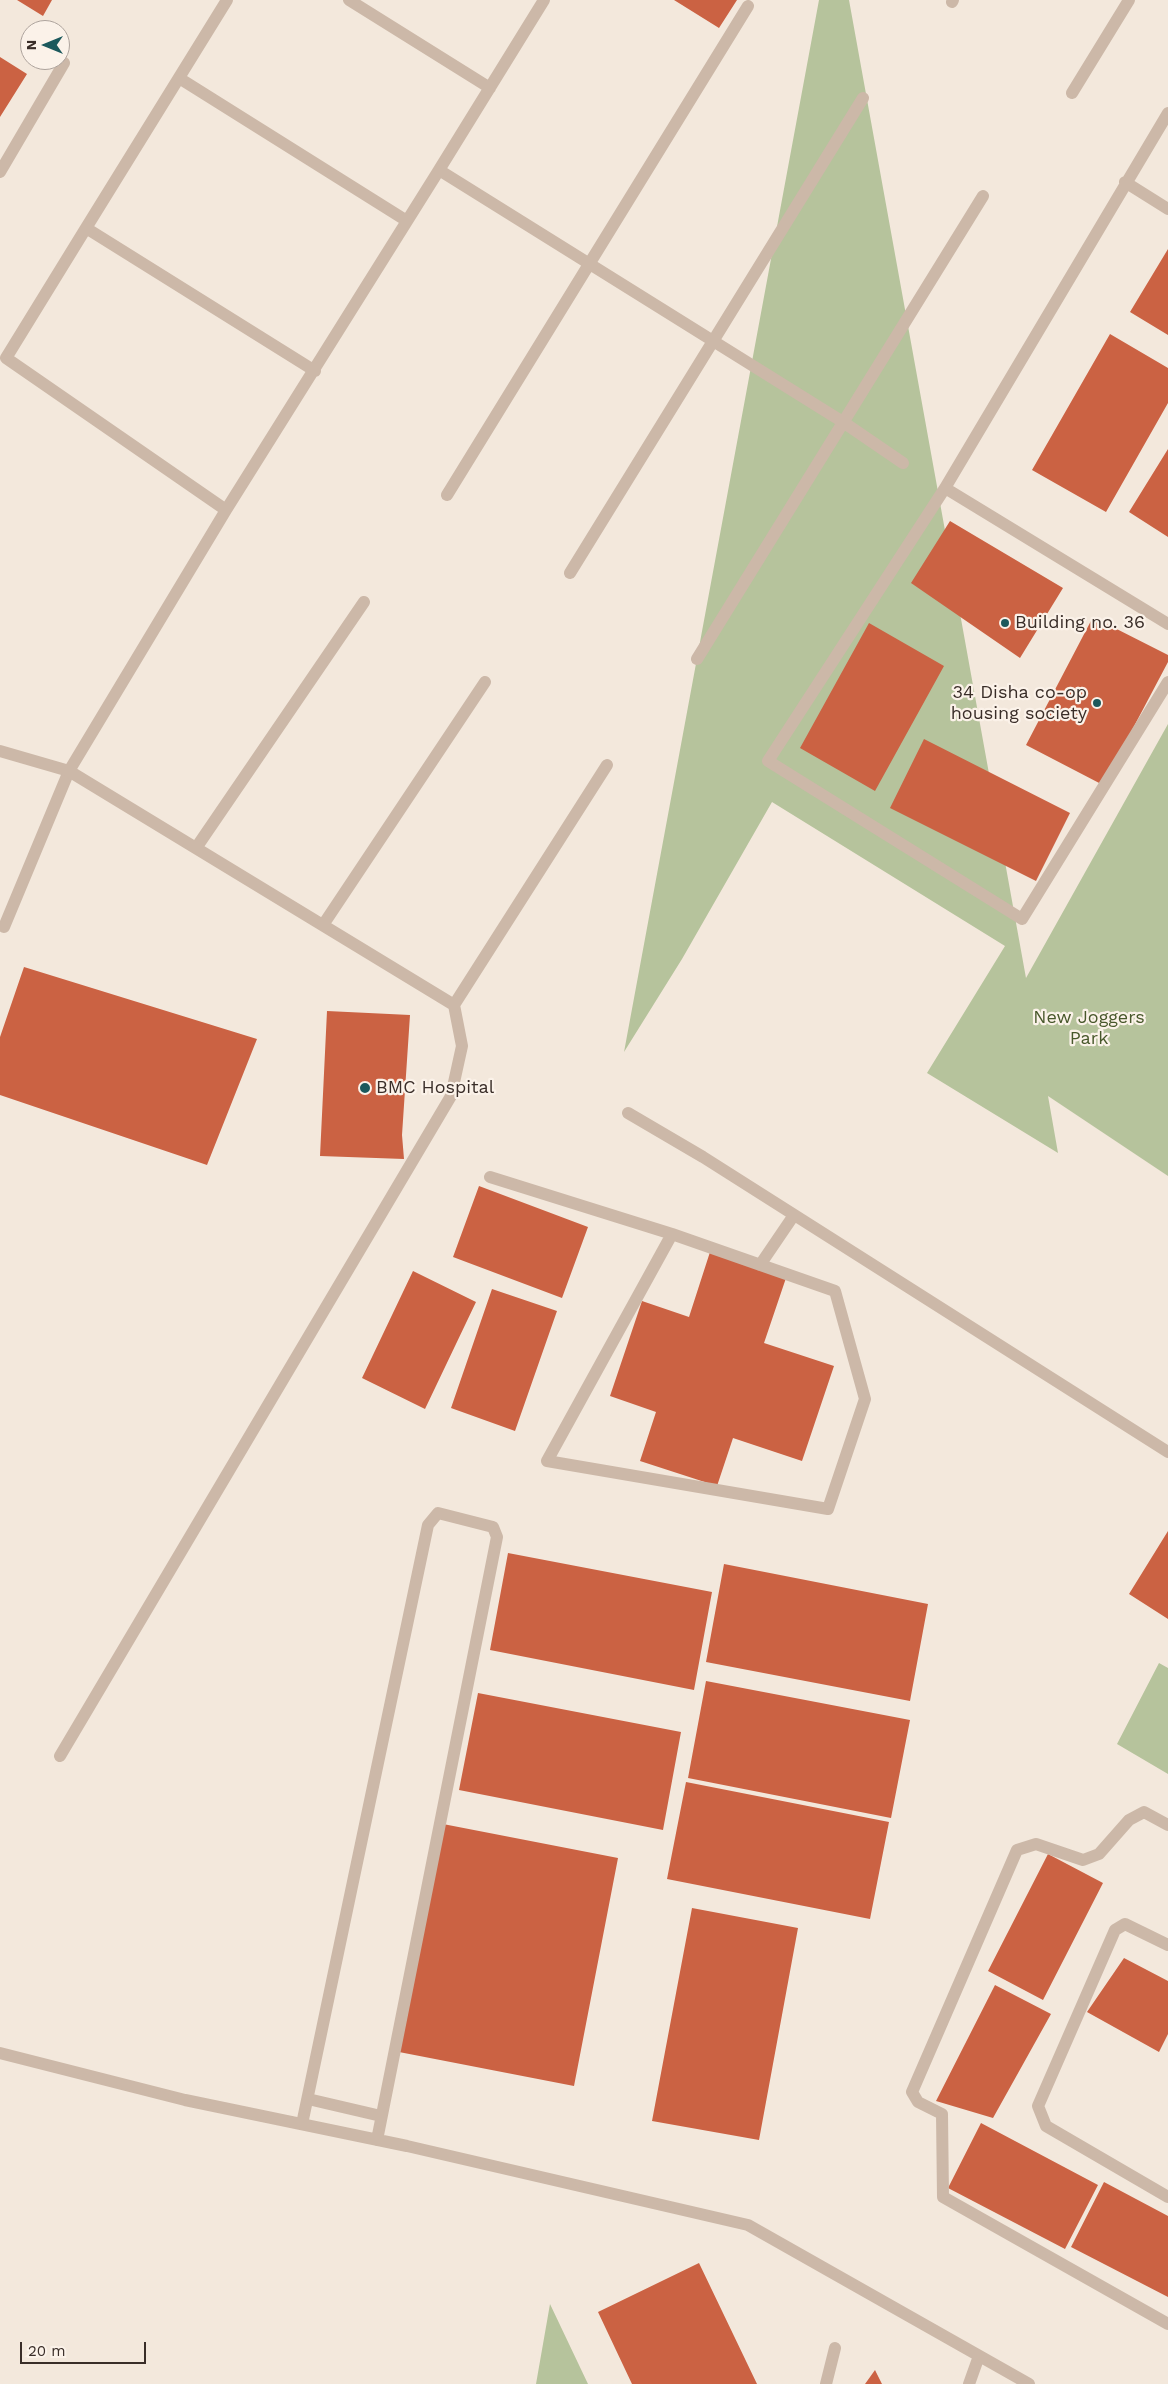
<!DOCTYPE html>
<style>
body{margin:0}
#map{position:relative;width:1168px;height:2384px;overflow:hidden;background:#f3e8dc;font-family:"Work Sans",sans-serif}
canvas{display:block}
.north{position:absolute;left:20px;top:20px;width:50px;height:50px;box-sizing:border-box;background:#fbf2e9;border:1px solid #ada39c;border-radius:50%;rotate:270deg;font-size:14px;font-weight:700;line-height:20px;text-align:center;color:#392d28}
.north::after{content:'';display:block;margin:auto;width:18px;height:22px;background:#1c595c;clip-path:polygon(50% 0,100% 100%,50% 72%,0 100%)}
.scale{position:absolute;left:20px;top:2342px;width:126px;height:22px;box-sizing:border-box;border:2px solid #392d28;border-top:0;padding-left:6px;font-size:15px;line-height:18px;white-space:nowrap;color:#392d28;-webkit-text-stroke:4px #fbf2e9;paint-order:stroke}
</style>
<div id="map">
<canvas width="1168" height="2384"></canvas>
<div class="north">N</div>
<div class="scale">20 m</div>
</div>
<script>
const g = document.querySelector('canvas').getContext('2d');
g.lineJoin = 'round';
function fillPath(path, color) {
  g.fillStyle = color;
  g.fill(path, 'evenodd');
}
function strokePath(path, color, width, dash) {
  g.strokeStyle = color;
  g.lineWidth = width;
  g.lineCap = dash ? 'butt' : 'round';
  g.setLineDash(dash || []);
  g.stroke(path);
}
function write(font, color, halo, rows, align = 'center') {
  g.font = font + ' "Work Sans",sans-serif';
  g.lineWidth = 4.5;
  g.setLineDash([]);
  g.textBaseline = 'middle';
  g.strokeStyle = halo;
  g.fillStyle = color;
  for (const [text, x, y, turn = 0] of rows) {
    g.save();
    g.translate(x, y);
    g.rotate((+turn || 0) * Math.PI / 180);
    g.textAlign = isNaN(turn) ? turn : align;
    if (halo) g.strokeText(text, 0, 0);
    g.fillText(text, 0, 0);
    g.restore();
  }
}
fillPath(new Path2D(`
 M 819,0 L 849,0 L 1026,978 L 1168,724 L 1168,1176 L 1048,1096 L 1058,1153 L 927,1073 L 1005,946 L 772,802 L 682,959 L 624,1052 Z
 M 1159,1663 L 1168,1668 L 1168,1774 L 1117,1744 Z
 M 550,2304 L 588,2384 L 536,2384 Z`), '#b6c39c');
fillPath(new Path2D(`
 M 17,0 L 52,0 L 43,16 Z
 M 674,0 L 737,0 L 719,28 Z
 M 0,57 L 27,74 L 0,117 Z
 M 1168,249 L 1168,335 L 1130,312 Z
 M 1110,334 L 1168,368 L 1168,403 L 1106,512 L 1032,470 Z
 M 1168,449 L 1168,537 L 1129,512 Z
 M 950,521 L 1063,588 L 1020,658 L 911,583 Z
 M 1093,617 L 1168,655 L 1168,662 L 1103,785 L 1026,745 Z
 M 869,623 L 944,666 L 875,791 L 800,748 Z
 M 924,739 L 1070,813 L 1036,881 L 890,808 Z
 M 24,967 L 257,1039 L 207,1165 L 0,1095 L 0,1037 Z
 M 327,1011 L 410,1015 L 402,1135 L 404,1159 L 320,1156 Z
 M 479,1186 L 588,1227 L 562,1298 L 453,1257 Z
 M 710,1252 L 786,1278 L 764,1343 L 834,1366 L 802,1461 L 733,1438 L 717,1486 L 640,1461 L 656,1412 L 610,1396 L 642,1301 L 689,1317 Z
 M 413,1271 L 476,1302 L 425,1409 L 362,1378 Z
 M 492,1289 L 557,1311 L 515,1431 L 451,1408 Z
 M 1168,1531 L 1168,1619 L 1129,1594 Z
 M 508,1553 L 712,1592 L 694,1690 L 490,1650 Z
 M 724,1564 L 928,1604 L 910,1701 L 706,1662 Z
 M 706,1681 L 910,1720 L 891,1818 L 688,1778 Z
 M 478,1693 L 681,1732 L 663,1830 L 459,1790 Z
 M 686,1782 L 889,1822 L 870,1919 L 667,1879 Z
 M 443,1824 L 618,1858 L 574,2086 L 399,2052 Z
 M 1048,1854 L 1103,1883 L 1043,2000 L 988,1971 Z
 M 692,1908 L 798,1928 L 759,2140 L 652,2121 Z
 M 1124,1958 L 1168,1981 L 1168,2034 L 1159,2052 L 1087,2012 Z
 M 995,1985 L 1051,2014 L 993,2118 L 936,2101 Z
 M 981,2123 L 1098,2185 L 1065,2249 L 948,2188 Z
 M 1104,2182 L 1168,2216 L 1168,2297 L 1071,2247 Z
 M 699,2263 L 757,2384 L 632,2384 L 598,2312 Z
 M 875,2370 L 882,2384 L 865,2384 Z`), '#cb6243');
strokePath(new Path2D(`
 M 0,172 L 64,63
 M 4,927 L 69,771`), '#ccb8a8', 12);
strokePath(new Path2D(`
 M 227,0 L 86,228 L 315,371
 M 349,0 L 490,88
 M 952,2 L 953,0
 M 179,78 L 407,221
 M 1072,93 L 1129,0
 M 1168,113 L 945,488 L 768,761 L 1022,919 L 1168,682
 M 439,170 L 544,0
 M 1125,182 L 1168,209
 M 86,228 L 6,358 L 226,510
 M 945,488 L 1168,624
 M 447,495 L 748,6
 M 570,573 L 863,98
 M 697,659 L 983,196
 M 0,751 L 69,771 L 454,1005 L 462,1046 L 451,1096 L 60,1756
 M 69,771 L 226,510 L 439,170 L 843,422 L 903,463
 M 196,848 L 364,602
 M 323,925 L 485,682
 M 454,1005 L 607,765
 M 628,1113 L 703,1157 L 1168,1452
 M 490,1177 L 672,1234 L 835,1291 L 865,1399 L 828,1509 L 547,1461 L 672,1234
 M 760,1265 L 794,1215
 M 1168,1825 L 1144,1812 L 1129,1820 L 1099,1854 L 1083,1860 L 1036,1844 L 1017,1850 L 912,2092 L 918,2102 L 942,2114 L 943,2197 L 1168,2324
 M 1168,1945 L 1125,1924 L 1115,1930 L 1038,2106 L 1046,2126 L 1168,2197
 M 0,2053 L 185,2100 L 407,2146 L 748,2225 L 1029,2384
 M 308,2099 L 381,2116
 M 302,2124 L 428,1525 L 438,1513 L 493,1527 L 497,1537 L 377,2140
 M 826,2384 L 835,2348
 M 969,2384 L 979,2356`), '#ccb8a8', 12);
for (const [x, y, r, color] of [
 [1005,623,5,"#1c595c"],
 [1097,703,5,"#1c595c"],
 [365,1088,6,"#1c595c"]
]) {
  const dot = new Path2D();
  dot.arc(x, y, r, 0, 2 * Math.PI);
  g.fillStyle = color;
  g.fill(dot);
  strokePath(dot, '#fbf2e9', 2);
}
write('18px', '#392d28', '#fbf2e9', [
 ["Building no. 36",1015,623],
 ["34 Disha co-op",1087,693,"right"],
 ["housing society",1087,714,"right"],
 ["BMC Hospital",376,1088]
], 'left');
write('18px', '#48582b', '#fbf2e9', [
 ["New Joggers",1089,1018],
 ["Park",1089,1039]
]);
</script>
